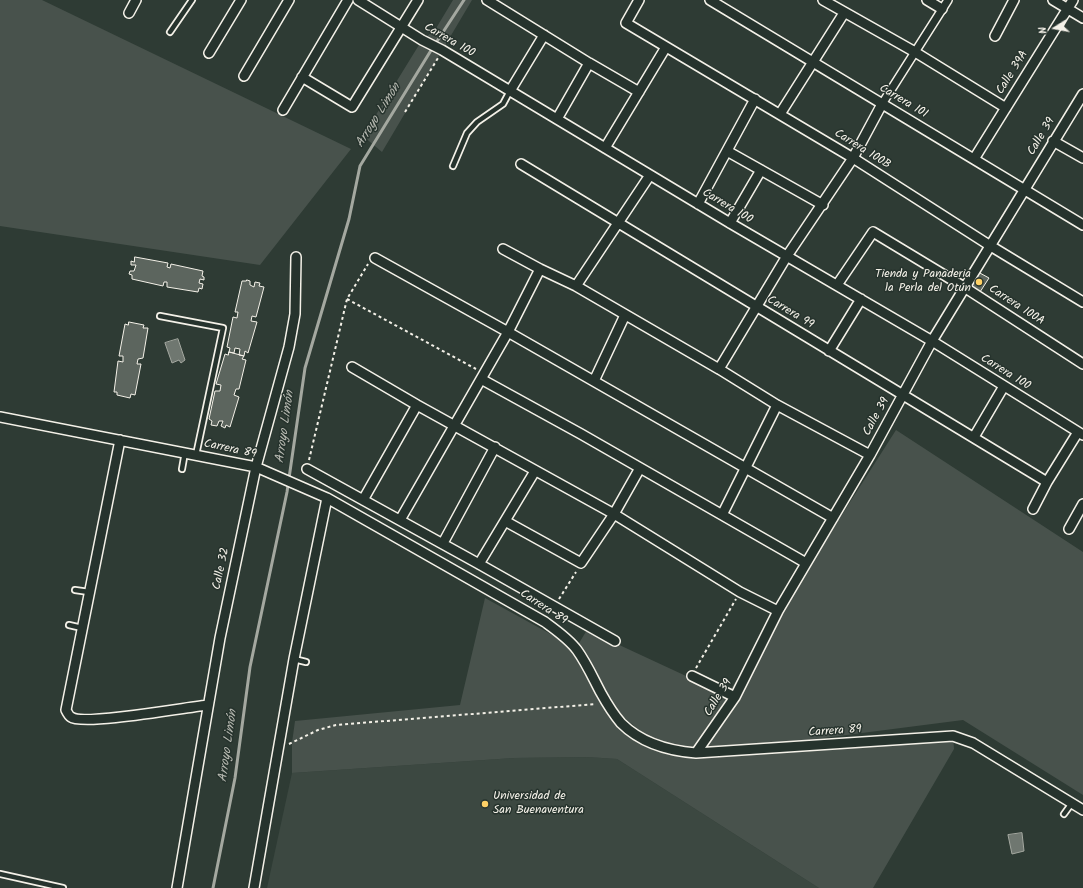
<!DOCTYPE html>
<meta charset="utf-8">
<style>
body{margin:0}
#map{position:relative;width:1083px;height:888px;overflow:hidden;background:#2e3b34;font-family:Kalam,sans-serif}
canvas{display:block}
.north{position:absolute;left:1035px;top:8px;width:40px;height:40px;-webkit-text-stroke:3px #26332d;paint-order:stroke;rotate:259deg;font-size:11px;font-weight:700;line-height:16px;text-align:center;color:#f4f1e8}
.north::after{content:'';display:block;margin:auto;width:14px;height:18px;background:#f4f1e8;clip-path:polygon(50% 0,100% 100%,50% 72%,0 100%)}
</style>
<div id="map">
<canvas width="1083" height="888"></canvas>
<div class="north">N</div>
</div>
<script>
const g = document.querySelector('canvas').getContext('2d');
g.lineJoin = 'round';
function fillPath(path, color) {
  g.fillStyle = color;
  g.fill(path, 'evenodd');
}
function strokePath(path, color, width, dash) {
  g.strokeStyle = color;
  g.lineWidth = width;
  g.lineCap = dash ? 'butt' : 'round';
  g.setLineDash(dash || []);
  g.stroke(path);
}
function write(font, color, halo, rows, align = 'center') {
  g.font = font + ' Kalam,sans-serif';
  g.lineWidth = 3;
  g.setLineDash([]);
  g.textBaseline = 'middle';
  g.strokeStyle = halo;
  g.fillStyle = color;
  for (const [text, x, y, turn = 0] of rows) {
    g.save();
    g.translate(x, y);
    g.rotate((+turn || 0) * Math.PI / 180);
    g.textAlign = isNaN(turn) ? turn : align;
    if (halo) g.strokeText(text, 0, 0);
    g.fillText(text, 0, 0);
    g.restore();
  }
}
fillPath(new Path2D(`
 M 587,757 L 617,759 L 819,888 L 267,888 L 292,773 L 514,758 Z`), '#3c4841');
fillPath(new Path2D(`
 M 0,0 L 42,0 L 351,149 L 260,265 L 0,226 Z
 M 453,0 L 472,0 L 382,152 L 363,136 L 422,40 L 435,30 Z
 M 896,430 L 1083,552 L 1083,795 L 963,720 L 722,751 L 953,736 L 954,749 L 873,888 L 819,888 L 617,759 L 587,757 L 514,758 L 292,773 L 292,743 L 295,721 L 460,705 L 485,598 L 576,648 L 587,630 L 727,695 ZM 612,707 L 653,742 L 640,737 Z`), '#48524c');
const water = new Path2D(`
 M 178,339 L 185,360 L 181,363 L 179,360 L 172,363 L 165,343 Z
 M 1022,833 L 1024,851 L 1012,854 L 1008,835 Z`);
fillPath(water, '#6f7770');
strokePath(water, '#a4a8a0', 1);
strokePath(new Path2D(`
 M 213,888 L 235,778 L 250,667 L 287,492 L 305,368 L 349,219 L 360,166 L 430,52 L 464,0`), '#a4a8a0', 3);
const building = new Path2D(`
 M 135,257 L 168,263 L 167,267 L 170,268 L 171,264 L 203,271 L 202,276 L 204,277 L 204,280 L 200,279 L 199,283 L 203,284 L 202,289 L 199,288 L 198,292 L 167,287 L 167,282 L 164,282 L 163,286 L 132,279 L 132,275 L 129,274 L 130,271 L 134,271 L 136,265 L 131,265 L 131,261 L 134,262 Z
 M 978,272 L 989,278 L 980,292 L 969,285 Z
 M 247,280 L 250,281 L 250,285 L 254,287 L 255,282 L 260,283 L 259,286 L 264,287 L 256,317 L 252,316 L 251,321 L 257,322 L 248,353 L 245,351 L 244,356 L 239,355 L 240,349 L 235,348 L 234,353 L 229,352 L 230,348 L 227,347 L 233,317 L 237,318 L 238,312 L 235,312 L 242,281 L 246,281 Z
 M 129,322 L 144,325 L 143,328 L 148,328 L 143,358 L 138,359 L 137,364 L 141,364 L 135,395 L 131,394 L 130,398 L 117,395 L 117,392 L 114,392 L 118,361 L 123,362 L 123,356 L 119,356 L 125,324 L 128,325 Z
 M 229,352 L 244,356 L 242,359 L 246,360 L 239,389 L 236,389 L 234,395 L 239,397 L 230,427 L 226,425 L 225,428 L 221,426 L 223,421 L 219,421 L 217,426 L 211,425 L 212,421 L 209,419 L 215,391 L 220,391 L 221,385 L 216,384 L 225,354 L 228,355 Z`);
fillPath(building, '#5c655e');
strokePath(building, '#f4f1e8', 1);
const service = new Path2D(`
 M 170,32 L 192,0
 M 453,166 L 467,133 L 477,122 L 503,104 L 510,91
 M 160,316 L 223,328 L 196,455
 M 182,469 L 185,452
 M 75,590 L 89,592
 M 69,625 L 82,628
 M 294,659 L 306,662
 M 1064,814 L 1072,803
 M 0,874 L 63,888`);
const pedestrian = new Path2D(`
 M 882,104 L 948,0`);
const minor = new Path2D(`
 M 358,0 L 422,40 L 442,50 L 730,223 L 932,341 L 1083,435
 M 487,0 L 589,63 L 639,92
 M 639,0 L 626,23 L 853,158 L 989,245 L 1083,302
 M 710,0 L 1083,225
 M 823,0 L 915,52 L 1006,108
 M 927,0 L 942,9
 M 1053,0 L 1083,18
 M 129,13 L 136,0
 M 995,36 L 1014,0
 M 209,53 L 241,0
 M 244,76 L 289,0
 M 302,77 L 352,107 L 418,0
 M 510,91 L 544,35
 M 283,110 L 348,0
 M 780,114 L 844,13
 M 557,119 L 589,63
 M 1053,141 L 1083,158
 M 605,148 L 666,47
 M 727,151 L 823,205
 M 974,159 L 1073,0
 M 521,164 L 1047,482
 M 698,204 L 755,99
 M 730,223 L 761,170
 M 503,249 L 540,269 L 576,286 L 719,369 L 777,405 L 870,455
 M 375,258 L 508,332 L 833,518
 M 837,285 L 873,232 L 964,287 L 1083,364
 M 576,286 L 650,175
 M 829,351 L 861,299
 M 352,367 L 417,405 L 614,514 L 740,592 L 778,611
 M 719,369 L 787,256 L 853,158 L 882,104
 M 481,379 L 581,434 L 806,563
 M 594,381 L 625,315
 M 0,417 L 256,467 L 327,498 L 545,622 C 556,630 569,639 577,650 C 587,664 593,678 601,693 C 606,702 615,716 621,723 C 641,743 670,751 696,753 L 953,736 L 973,743 L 1083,810
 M 974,437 L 1004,386
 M 120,440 L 66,710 C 67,712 69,716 71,717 C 82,726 188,707 208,705
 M 307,469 L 479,564 L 615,641
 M 363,500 L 417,405
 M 1033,509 L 1047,482 L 1078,432
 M 722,515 L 777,405
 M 400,520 L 508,332 L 540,269
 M 505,521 L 581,563 L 614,514 L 640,468
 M 1069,529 L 1083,504
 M 443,543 L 495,447
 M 479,564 L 535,471
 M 692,676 L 735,697
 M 696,753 L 735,697 L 778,611 L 870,455 L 932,341 L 1083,94
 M 177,888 L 220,638 L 256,467 L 289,347 L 295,314 L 296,257
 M 254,888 L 294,659 L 327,498`);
strokePath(service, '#f4f1e8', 8);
strokePath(pedestrian, '#f4f1e8', 10);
strokePath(minor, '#f4f1e8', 12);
strokePath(new Path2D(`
 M 405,112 L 438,58
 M 347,299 L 476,369
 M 309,460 L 347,299 L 368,264
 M 559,599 L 576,572
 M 696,668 L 736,599
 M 289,744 L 318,730 L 336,725 L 596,704`), '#f4f1e8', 2, [3, 3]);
strokePath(service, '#26332d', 4.5);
strokePath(pedestrian, '#26332d', 7);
strokePath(minor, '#26332d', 9);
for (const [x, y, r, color] of [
 [979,282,4,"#ffd166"],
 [485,804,4,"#ffd166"]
]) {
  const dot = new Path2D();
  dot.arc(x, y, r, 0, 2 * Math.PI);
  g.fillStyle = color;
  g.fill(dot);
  strokePath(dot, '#26332d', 1.5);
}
write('12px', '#f4f1e8', '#26332d', [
 ["Carrera 100",449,41,30],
 ["Calle 39A",1013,73,-58],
 ["Carrera 101",903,102,31],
 ["Calle 39",1042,137,-59],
 ["Carrera 100B",862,150,32],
 ["Carrera 100",727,207,31],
 ["Carrera 100A",1016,306,33],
 ["Carrera 99",790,313,31],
 ["Carrera 100",1005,373,32],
 ["Calle 39",877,417,-61],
 ["Carrera 89",230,450,12],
 ["Calle 32",222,569,-78],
 ["Carrera 89",543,608,33],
 ["Calle 39",719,698,-58],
 ["Carrera 89",835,732,-4]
]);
write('12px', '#f4f1e8', '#26332d', [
 ["Tienda y Panaderia",971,275],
 ["la Perla del Otún",971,289],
 ["Universidad de",493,797,"left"],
 ["San Buenaventura",493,811,"left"]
], 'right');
write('italic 13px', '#b8bab2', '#26332d', [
 ["Arroyo Limón",379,116,-58],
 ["Arroyo Limón",286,427,-82],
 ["Arroyo Limón",229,746,-82]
]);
</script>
